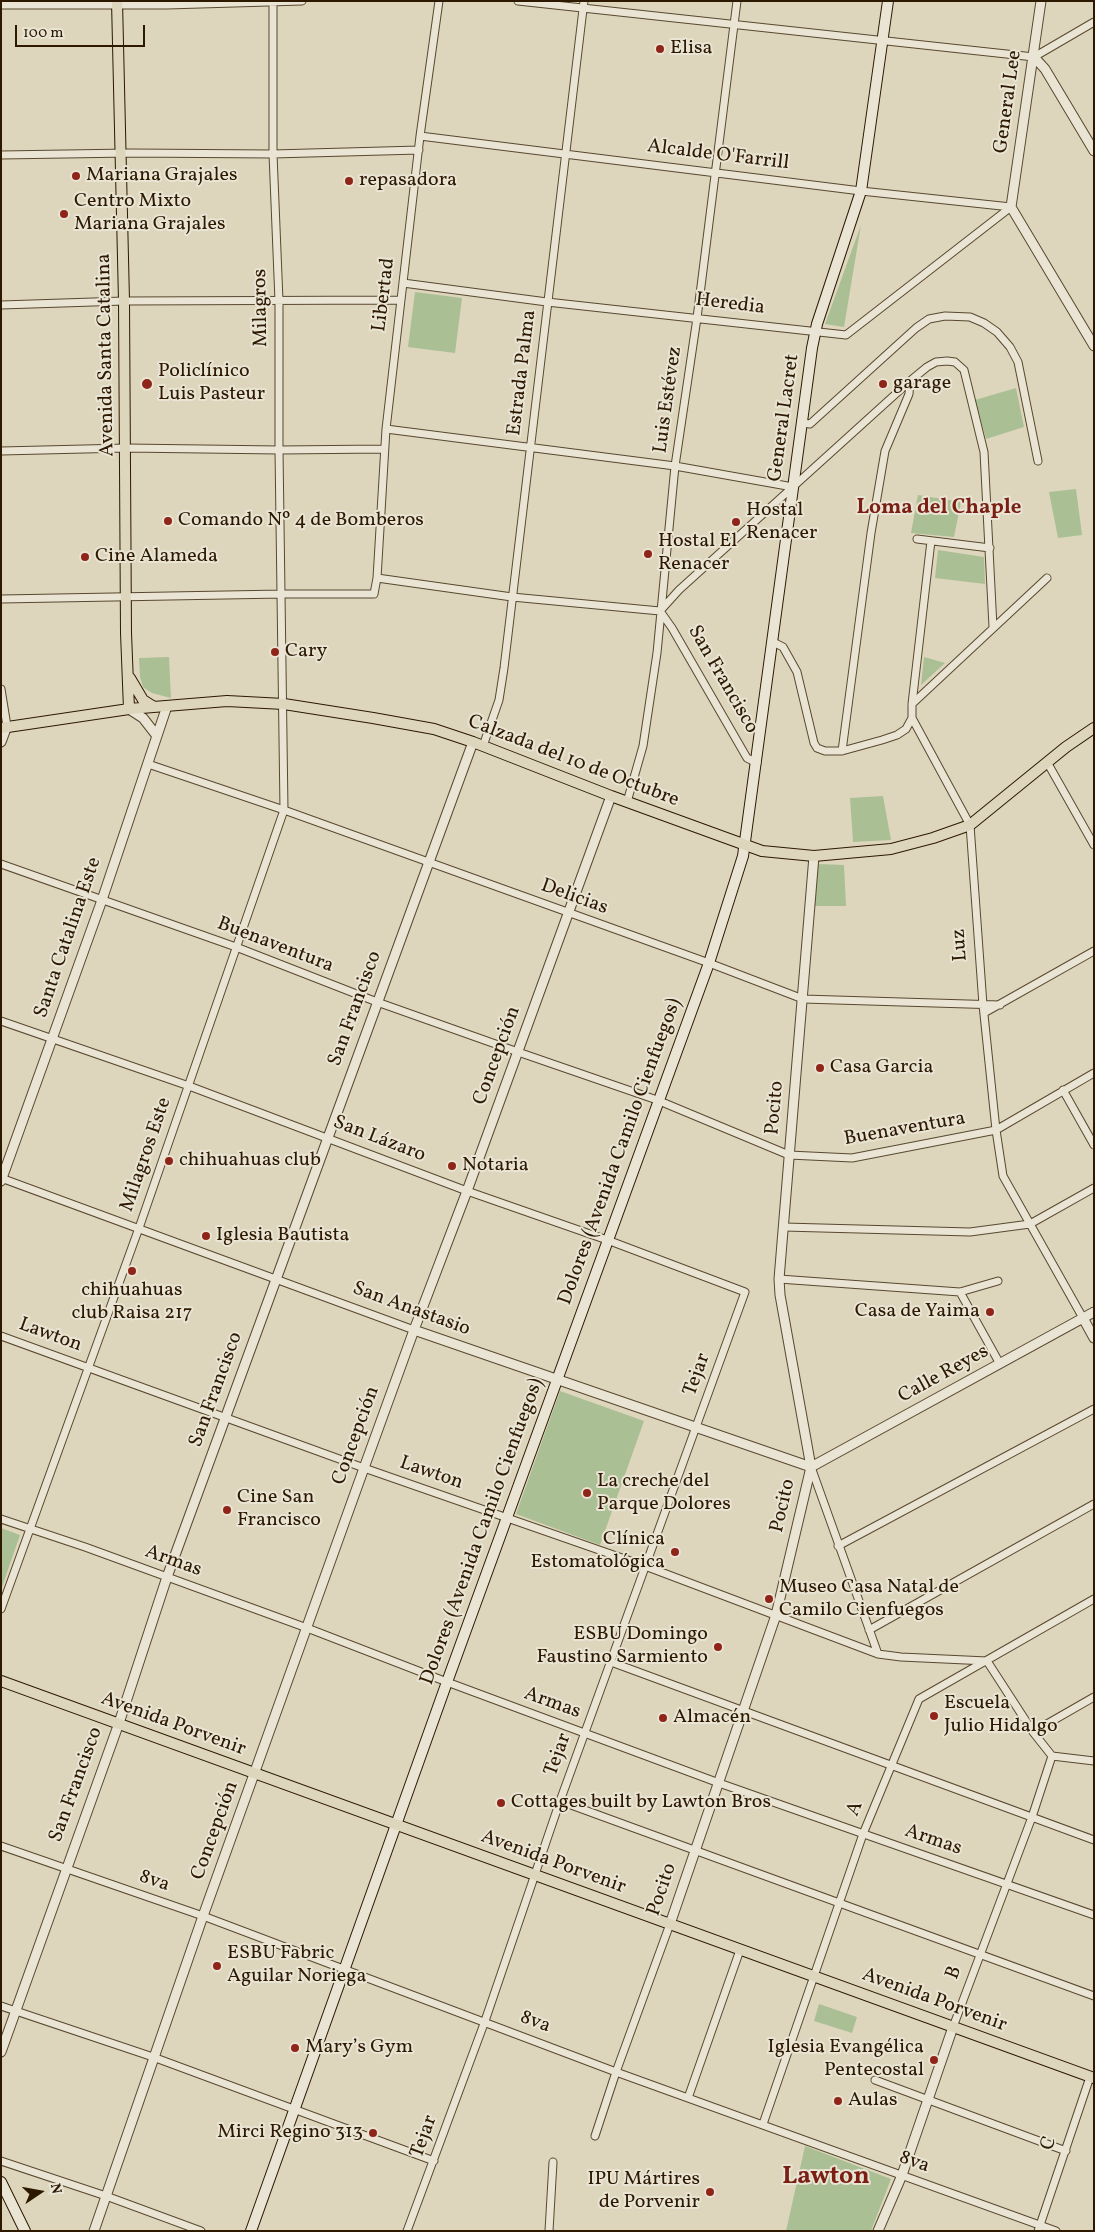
<!DOCTYPE html>
<html>
<head>
<meta charset="utf-8">
<style>
  body { margin:0 }
  #map { position:relative; width:1095px; height:2232px; overflow:hidden; background:#ddd6bc; font-family:Vollkorn,serif }
  canvas { display:block }
  .frame { position:absolute; inset:0; border:2px solid #2d1800; pointer-events:none }
  .north { position:absolute; left:15px; top:2167px; width:50px; height:50px; -webkit-text-stroke:4px #e9e4d3; paint-order:stroke; rotate:78deg; font-size:14px; font-weight:700; line-height:20px; text-align:center; color:#2d1800 }
  .north::after { content:''; display:block; margin:auto; width:18px; height:22px; background:#2d1800; clip-path:polygon(50% 0,100% 100%,50% 72%,0 100%) }
  .scale { position:absolute; left:15px; top:25px; width:130px; height:22px; box-sizing:border-box; border:2px solid #2d1800; border-top:0; padding-left:6px; font-size:15px; line-height:18px; white-space:nowrap; color:#2d1800; -webkit-text-stroke:4px #e9e4d3; paint-order:stroke }
</style>
</head>
<body>
<div id="map">
<canvas width="1095" height="2232"></canvas>
<div class="frame"></div>
<div class="north">N</div>
<div class="scale">100 m</div>
</div>
<script>
const ctx = document.querySelector('canvas').getContext('2d');
ctx.lineJoin = 'round';
function fillPath(path, color) { ctx.fillStyle = color; ctx.fill(path, 'evenodd'); }
const shape = rows => new Path2D(rows.map(r => 'M' + r).join(''));
function trace(path, color, width, dash) { ctx.strokeStyle = color; ctx.lineWidth = width; ctx.lineCap = dash ? 'butt' : 'round'; ctx.setLineDash(dash || []); ctx.stroke(path); }
function label(font, color, halo, rows, align = 'center') {
  ctx.font = font + ' Vollkorn,serif'; ctx.lineWidth = 4; ctx.setLineDash([]); ctx.textBaseline = 'middle'; ctx.strokeStyle = halo; ctx.fillStyle = color; for (const [text, x, y, turn = 0] of rows) {
    ctx.save(); ctx.translate(x, y); ctx.rotate((+turn || 0) * Math.PI / 180); ctx.textAlign = isNaN(turn) ? turn : align; if (halo) ctx.strokeText(text, 0, 0); ctx.fillText(text, 0, 0); ctx.restore();
  }
}
fillPath(shape([
  [861,225,844,327,825,324],
  [415,292,462,298,455,353,408,347],
  [1016,388,1024,427,986,439,975,400],
  [1076,489,1082,535,1058,538,1049,492],
  [918,495,961,502,954,537,911,533],
  [938,550,984,557,985,584,935,578],
  [169,657,171,698,152,693,143,687,140,677,139,658],
  [924,657,945,663,921,685],
  [883,796,891,840,853,842,850,798],
  [818,864,844,865,846,906,814,906],
  [560,1391,644,1421,600,1545,516,1514],
  [1,1528,20,1535,1,1590],
  [819,2004,857,2017,852,2033,814,2021],
  [805,2146,891,2179,871,2231,786,2231]
]), '#abbf95');
const minor = shape([
  [518,1,1034,57,1094,22],
  [1,5,167,5,302,1],
  [420,136,861,191,1011,207],
  [1,155,130,153,273,154,419,150],
  [403,283,547,302,846,335,1011,207],
  [1,305,124,301,401,300],
  [802,423,810,424,916,328,929,319,945,316,970,317,984,323,997,332,1010,347,1018,362,1038,461],
  [386,429,675,466,793,487],
  [1,451,126,448,279,450,384,449],
  [917,539,990,548],
  [931,541,912,704,912,718,970,825,983,1005,996,1130,1003,1176,1083,1318],
  [377,578,512,597,660,611],
  [1,599,282,594,374,594,377,578,386,429,420,136,439,1],
  [660,611,679,590,910,381,927,367,936,362,947,361,955,362,964,370,984,452,993,627],
  [660,611,672,628,747,758,757,763],
  [773,642,783,647,797,672,814,743,817,748,825,751,842,751,882,740,897,735,906,729,912,718],
  [1,689,7,726],
  [912,704,1047,578],
  [483,746,499,700,504,668,584,1],
  [842,751,871,533,885,451,909,394,910,381],
  [1047,762,1094,845],
  [148,764,284,810,709,963,803,999,1000,1005],
  [627,802,643,746,657,653,675,466,697,318,737,1],
  [1,864,236,947,377,1002,518,1052,657,1100,789,1155,852,1158,996,1130,1094,1073],
  [984,1013,1094,951],
  [1,1021,189,1086,467,1191,610,1241,745,1292,560,1801,485,2021,407,2231],
  [1063,1090,1094,1145],
  [1,1178,414,1330],
  [784,1227,970,1232,1030,1224,1094,1188],
  [779,1279,960,1292,998,1281],
  [960,1292,1000,1364],
  [1,1336,364,1468,645,1566,878,1654,901,1657,987,1661,1033,1732,1052,1756,1094,1761],
  [811,1467,878,1654],
  [1,1519,85,1547,307,1628,447,1682,719,1783,1094,1915],
  [838,1546,1094,1409],
  [1,1609,139,1228,284,810,279,450,279,301,273,154,273,1],
  [869,1630,1094,1504],
  [611,1662,1094,1840],
  [1033,1732,1094,1697],
  [560,1801,1094,1996],
  [1,1846,203,1916,616,2072,1056,2231],
  [1,2006,153,2057,434,2161],
  [953,2027,1032,1817,1052,1756],
  [875,2080,1066,2151],
  [688,2098,740,1950],
  [763,2124,863,1834,919,1699,1094,1599],
  [595,2136,616,2072,670,1924],
  [1,2161,106,2196,201,2231],
  [549,2231,553,2162],
  [1038,2231,1090,2077]
]);
const tertiary = shape([
  [1041,1,1011,207,1094,346],
  [1034,57,1045,69,1094,151],
  [129,709,143,718,157,736],
  [1,742,7,726],
  [1,1181,102,900,167,706],
  [1083,1318,1094,1338],
  [414,1330,811,1467],
  [811,1467,1094,1312],
  [670,1924,776,1615,811,1467,780,1295,779,1279,814,856],
  [1,2052,119,1723,167,1577,473,742],
  [94,2231,203,1916,364,1468,414,1330,467,1191,611,796],
  [878,2231,902,2175,953,2027]
]);
const secondary = shape([
  [1,2182,25,2231],
  [251,2231,447,1682,709,963,743,856,812,348,817,324,861,191,888,1]
]);
const primary = shape([
  [117,1,124,301,126,633,129,709],
  [130,678,143,700,154,707],
  [1,728,129,709,227,701,284,704,373,718,434,729,473,742,611,796,762,851,814,856,891,849,933,838,970,825,1066,747,1094,728],
  [1,1681,1094,2078]
]);
trace(minor, '#59482f', 9);
trace(tertiary, '#59482f', 11);
trace(secondary, '#2d1800', 12);
trace(primary, '#2d1800', 12);
trace(minor, '#e9e4d3', 7);
trace(tertiary, '#e9e4d3', 9);
trace(secondary, '#e9e4d3', 10);
trace(primary, '#ddd6bc', 10);
for (const [x, y, r, color] of [
  [660,49,5,"#8f2418"],
  [76,176,5,"#8f2418"],
  [349,181,5,"#8f2418"],
  [64,214,5,"#8f2418"],
  [147,384,6,"#8f2418"],
  [883,384,5,"#8f2418"],
  [168,521,5,"#8f2418"],
  [736,522,5,"#8f2418"],
  [648,554,5,"#8f2418"],
  [85,557,5,"#8f2418"],
  [275,652,5,"#8f2418"],
  [820,1068,5,"#8f2418"],
  [169,1161,5,"#8f2418"],
  [452,1166,5,"#8f2418"],
  [206,1236,5,"#8f2418"],
  [132,1271,5,"#8f2418"],
  [990,1312,5,"#8f2418"],
  [587,1493,5,"#8f2418"],
  [227,1510,5,"#8f2418"],
  [675,1552,5,"#8f2418"],
  [769,1599,5,"#8f2418"],
  [718,1647,5,"#8f2418"],
  [934,1716,5,"#8f2418"],
  [663,1718,5,"#8f2418"],
  [501,1803,5,"#8f2418"],
  [217,1966,5,"#8f2418"],
  [295,2048,5,"#8f2418"],
  [934,2060,5,"#8f2418"],
  [838,2101,5,"#8f2418"],
  [373,2133,5,"#8f2418"],
  [710,2192,5,"#8f2418"]
]) { const dot = new Path2D(); dot.arc(x, y, r, 0, 2 * Math.PI); ctx.fillStyle = color; ctx.fill(dot); trace(dot, '#e9e4d3', 2); }
label('20px', '#2d1800', '#e9e4d3', [
  ["Elisa",670,49],
  ["Mariana Grajales",86,176],
  ["repasadora",359,181],
  ["Centro Mixto",74,202],
  ["Mariana Grajales",74,225],
  ["Policlínico",158,372],
  ["Luis Pasteur",158,395],
  ["garage",893,384],
  ["Hostal",746,511],
  ["Renacer",746,534],
  ["Comando Nº 4 de Bomberos",178,521],
  ["Hostal El",658,542],
  ["Renacer",658,565],
  ["Cine Alameda",95,557],
  ["Cary",285,652],
  ["Casa Garcia",830,1068],
  ["chihuahuas club",179,1161],
  ["Notaria",462,1166],
  ["Iglesia Bautista",216,1236],
  ["chihuahuas",132,1291,"center"],
  ["club Raisa 217",132,1314,"center"],
  ["Casa de Yaima",980,1312,"right"],
  ["La creche del",597,1482],
  ["Parque Dolores",597,1505],
  ["Cine San",237,1498],
  ["Francisco",237,1521],
  ["Clínica",665,1540,"right"],
  ["Estomatológica",665,1563,"right"],
  ["Museo Casa Natal de",779,1588],
  ["Camilo Cienfuegos",779,1611],
  ["ESBU Domingo",708,1635,"right"],
  ["Faustino Sarmiento",708,1658,"right"],
  ["Escuela",944,1704],
  ["Julio Hidalgo",944,1727],
  ["Almacén",673,1718],
  ["Cottages built by Lawton Bros",511,1803],
  ["ESBU Fabric",227,1954],
  ["Aguilar Noriega",227,1977],
  ["Mary’s Gym",305,2048],
  ["Iglesia Evangélica",924,2048,"right"],
  ["Pentecostal",924,2071,"right"],
  ["Aulas",848,2101],
  ["Mirci Regino 313",363,2133,"right"],
  ["IPU Mártires",700,2180,"right"],
  ["de Porvenir",700,2203,"right"]
], 'left');
label('20px', '#2d1800', '#e9e4d3', [
  ["General Lee",1009,102,-82],
  ["Alcalde O'Farrill",718,156,7],
  ["Libertad",385,295,-83],
  ["Heredia",730,305,7],
  ["Milagros",262,308,-91],
  ["Avenida Santa Catalina",107,355,-91],
  ["Estrada Palma",523,373,-83],
  ["Luis Estévez",669,400,-82],
  ["General Lacret",785,418,-82],
  ["San Francisco",722,680,60],
  ["Calzada del 10 de Octubre",573,762,21],
  ["Delicias",574,898,20],
  ["Santa Catalina Este",69,938,-71],
  ["Luz",961,945,-94],
  ["Buenaventura",275,946,21],
  ["San Francisco",356,1009,-70],
  ["Concepción",498,1056,-70],
  ["Pocito",776,1108,-85],
  ["Buenaventura",905,1130,-10],
  ["San Lázaro",379,1140,21],
  ["Dolores (Avenida Camilo Cienfuegos)",621,1152,-70],
  ["Milagros Este",147,1155,-71],
  ["San Anastasio",411,1310,20],
  ["Lawton",50,1336,20],
  ["Tejar",698,1375,-70],
  ["Calle Reyes",944,1375,-29],
  ["San Francisco",217,1390,-70],
  ["Concepción",357,1436,-70],
  ["Lawton",431,1474,19],
  ["Pocito",784,1506,-77],
  ["Dolores (Avenida Camilo Cienfuegos)",483,1532,-70],
  ["Armas",173,1562,20],
  ["Armas",552,1704,20],
  ["Avenida Porvenir",173,1725,20],
  ["Tejar",559,1755,-70],
  ["San Francisco",77,1785,-70],
  ["A",856,1809,-68],
  ["Concepción",216,1831,-70],
  ["Armas",933,1841,19],
  ["Avenida Porvenir",553,1863,20],
  ["8va",154,1882,19],
  ["Pocito",663,1890,-71],
  ["B",955,1973,-69],
  ["Avenida Porvenir",934,2001,20],
  ["8va",535,2023,21],
  ["Tejar",425,2137,-70],
  ["C",1050,2144,-71],
  ["8va",914,2163,20]
]);
label('bold 21px', '#7a1f14', '#e9e4d3', [
  ["Loma del Chaple",939,509]
]);
label('bold 25px', '#7a1f14', '#e9e4d3', [
  ["Lawton",826,2178]
]);
</script>
</body>
</html>
